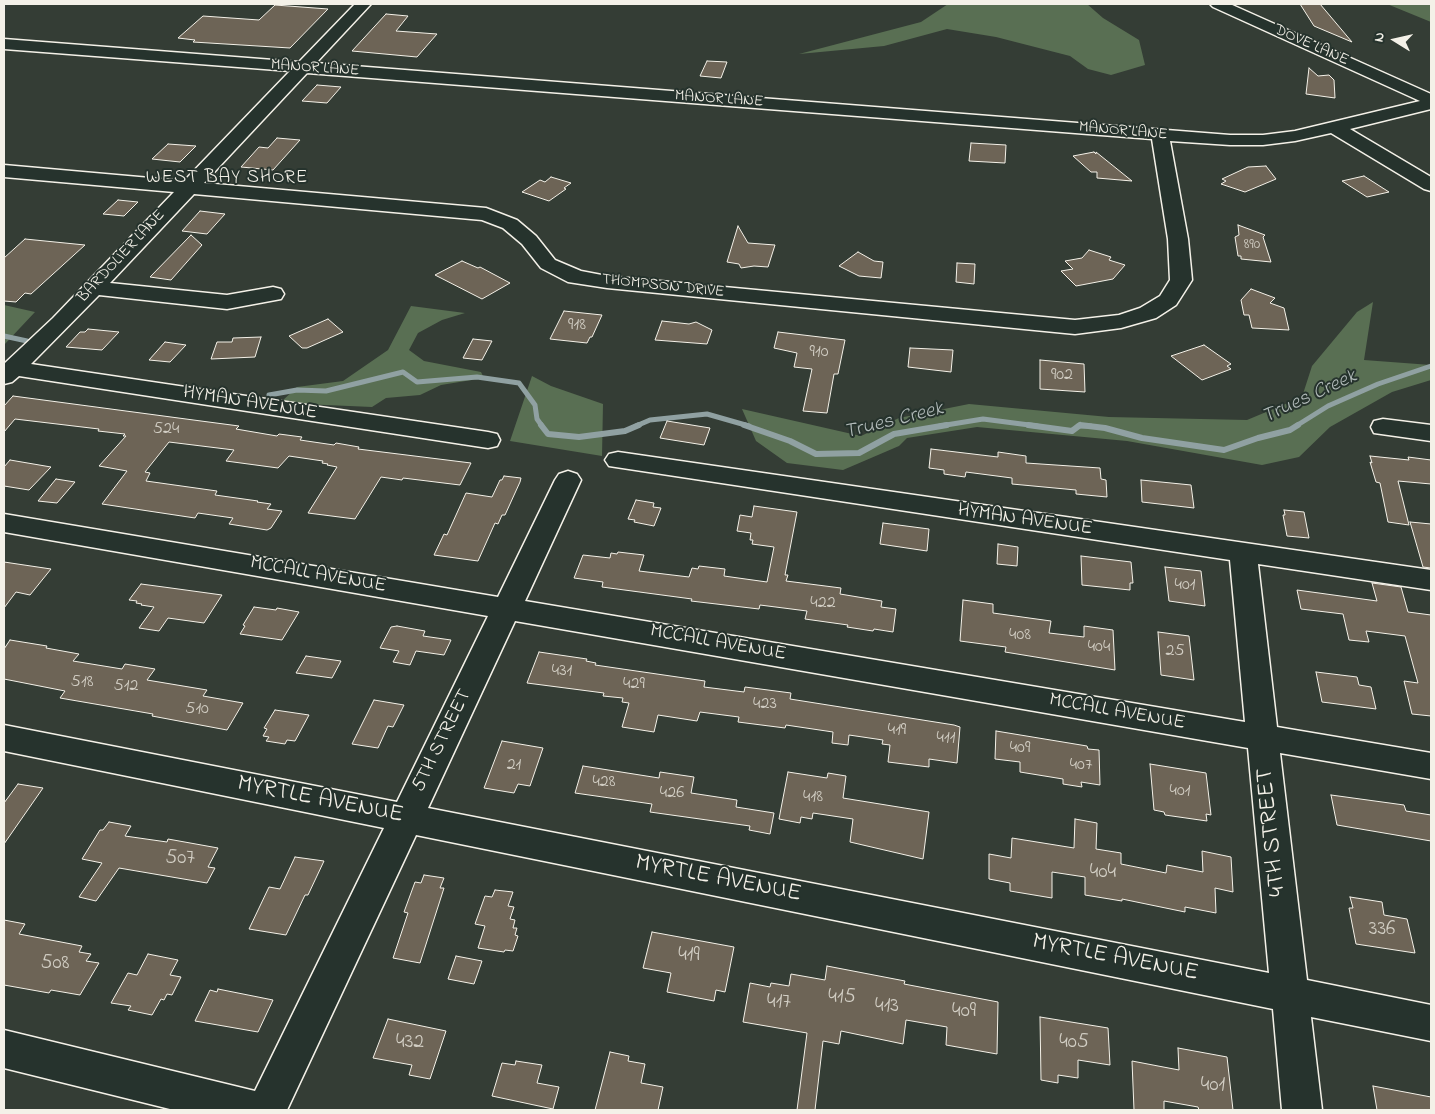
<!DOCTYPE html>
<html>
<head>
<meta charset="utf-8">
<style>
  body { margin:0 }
  #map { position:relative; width:1435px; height:1114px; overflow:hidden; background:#343d35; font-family:"Indie Flower",sans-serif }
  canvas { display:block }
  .frame { position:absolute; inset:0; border:5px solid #f4f1e8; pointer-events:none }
  .north { position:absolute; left:1370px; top:15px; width:50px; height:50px; -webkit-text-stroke:4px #26332d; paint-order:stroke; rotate:280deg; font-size:14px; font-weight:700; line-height:20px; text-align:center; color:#f4f1e8 }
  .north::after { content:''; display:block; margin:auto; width:18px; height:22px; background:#f4f1e8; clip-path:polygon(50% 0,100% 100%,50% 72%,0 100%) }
</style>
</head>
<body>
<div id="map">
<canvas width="1435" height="1114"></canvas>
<div class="frame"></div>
<div class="north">N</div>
</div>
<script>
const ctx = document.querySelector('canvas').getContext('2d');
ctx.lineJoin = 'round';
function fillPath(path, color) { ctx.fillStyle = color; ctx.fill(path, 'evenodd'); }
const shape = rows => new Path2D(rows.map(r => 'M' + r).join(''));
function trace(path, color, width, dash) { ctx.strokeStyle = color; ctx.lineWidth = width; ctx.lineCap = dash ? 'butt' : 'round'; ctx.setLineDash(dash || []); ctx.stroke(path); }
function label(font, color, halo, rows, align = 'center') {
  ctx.font = font + ' "Indie Flower",sans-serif'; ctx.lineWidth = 4; ctx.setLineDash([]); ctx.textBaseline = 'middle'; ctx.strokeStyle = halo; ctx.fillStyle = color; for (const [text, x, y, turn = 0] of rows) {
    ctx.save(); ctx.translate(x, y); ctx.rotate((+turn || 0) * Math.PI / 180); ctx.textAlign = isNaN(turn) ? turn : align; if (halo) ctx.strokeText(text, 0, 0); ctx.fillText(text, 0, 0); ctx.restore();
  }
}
fillPath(shape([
  [948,4,1087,4,1103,18,1139,40,1145,65,1111,75,1088,69,1070,56,996,37,947,29,884,46,799,54,921,22],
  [1387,4,1431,4,1431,22],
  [1373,302,1364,360,1431,365,1431,380,1392,392,1330,427,1299,457,1262,465,1127,441,977,427,907,438,899,446,843,470,787,463,756,441,742,409,861,436,899,418,969,404,1109,417,1247,420,1302,397,1312,366,1357,312],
  [4,305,35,312,4,345],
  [411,306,465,313,442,320,418,333,409,350,424,361,481,372,484,378,441,385,420,395,386,398,372,407,280,403,297,387,343,381,388,350],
  [532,376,551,386,603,404,602,456,510,441]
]), '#596f53');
trace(shape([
  [4,336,27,341],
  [269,395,297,390,326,391,403,372,417,382,477,377,519,383,535,405,537,419,542,426],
  [636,426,650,420,707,414,749,426],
  [940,426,983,419,1037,426],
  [1078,426,1091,426],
  [1296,426,1328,406,1378,384,1431,366]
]), '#90a1a2', 5);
trace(shape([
  [541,425,548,434,579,437,625,431,639,425],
  [744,425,790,441,816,454,859,453,894,434,947,425],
  [1028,425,1072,431,1080,425],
  [1080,425,1105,428,1142,438,1224,450,1258,438,1290,430,1298,425]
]), '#90a1a2', 6);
const building = shape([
  [1300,4,1320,4,1352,42,1314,26,1300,4],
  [275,5,328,9,290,48,193,42,195,40,178,38,203,16,259,20,275,5],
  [386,14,408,16,396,31,437,34,417,57,352,51,386,14],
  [707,61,727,62,721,78,700,76,707,61],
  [1309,68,1318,76,1329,75,1334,80,1335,98,1306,94,1309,68],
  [317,85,341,87,327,103,302,101,317,85],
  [277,138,300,140,273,170,241,167,259,147,268,148,277,138],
  [971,143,1006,145,1005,163,969,161,971,143],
  [168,144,196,146,180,162,152,159,168,144],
  [1094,152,1096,154,1096,152,1132,181,1097,178,1097,172,1091,172,1073,156,1094,152],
  [1266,166,1276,179,1245,192,1221,184,1226,181,1222,179,1248,167,1266,166],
  [1364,176,1389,192,1367,197,1342,181,1364,176],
  [551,177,571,183,564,188,566,189,549,201,522,192,540,180,545,182,551,177],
  [118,200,138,202,124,216,103,214,118,200],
  [200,211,225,214,207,234,182,231,200,211],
  [1238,225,1265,235,1263,237,1271,262,1241,259,1241,256,1238,256,1235,237,1239,235,1238,225],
  [738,226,748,243,775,245,768,267,754,266,741,268,739,264,727,262,738,226],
  [191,235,202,245,171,280,150,277,191,235],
  [25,239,85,245,31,294,25,293,16,302,4,301,4,258,25,239],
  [1089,250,1111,257,1109,260,1125,265,1113,279,1076,286,1061,271,1073,269,1065,261,1082,258,1089,250],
  [858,252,874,261,883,262,881,278,859,276,839,266,858,252],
  [462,261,478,268,480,267,510,283,482,299,435,275,462,261],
  [957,263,975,264,974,284,956,282,957,263],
  [1251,289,1275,298,1270,303,1284,308,1289,330,1252,328,1249,315,1244,315,1241,300,1251,289],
  [564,311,602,315,592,337,590,337,587,343,550,339,564,311],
  [328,319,343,332,307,348,302,348,289,336,328,319],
  [662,321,689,324,696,322,712,330,707,344,655,340,662,321],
  [88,329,119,332,102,350,66,347,80,332,85,332,88,329],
  [778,332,845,340,838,374,834,374,827,413,803,411,812,369,794,367,797,353,774,348,778,332],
  [261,337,255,357,211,359,217,342,232,342,233,338,261,337],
  [473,339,492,341,482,360,463,358,473,339],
  [165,342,186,345,170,362,149,360,165,342],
  [1204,345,1231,364,1227,366,1231,369,1202,380,1171,356,1204,345],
  [910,348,953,350,951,372,908,367,910,348],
  [1040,360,1084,364,1085,392,1040,389,1040,360],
  [13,396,201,421,239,426,236,429,277,436,279,434,302,437,300,440,334,445,336,443,359,447,358,449,471,463,460,485,403,478,402,480,381,477,355,519,308,513,337,467,327,465,328,464,322,463,323,461,289,456,278,468,226,461,234,450,169,442,145,472,150,473,146,481,217,491,215,495,258,501,257,502,271,504,267,509,282,511,271,528,267,530,229,524,233,518,198,513,195,518,102,504,127,471,99,466,126,436,123,436,125,434,98,431,99,429,15,419,4,432,4,406,13,396],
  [667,421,710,428,704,445,660,438,667,421],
  [931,449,998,457,998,452,1026,456,1026,463,1100,468,1101,479,1106,480,1107,497,1076,494,1076,490,1012,484,1012,478,966,472,965,477,944,474,944,470,929,468,931,449],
  [1370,456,1409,460,1408,457,1431,460,1431,484,1398,481,1409,525,1388,522,1380,483,1376,482,1370,462,1372,463,1370,456],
  [10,460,51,467,29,490,4,486,4,467,10,460],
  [504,476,521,478,520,482,505,515,502,515,498,524,495,523,478,561,434,555,444,534,447,535,466,493,492,497,500,480,502,480,504,476],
  [56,479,75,482,57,503,38,501,56,479],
  [1141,480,1191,485,1194,508,1142,502,1141,480],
  [636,500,654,503,653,507,661,508,654,526,634,522,635,520,628,519,636,500],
  [754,506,797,512,785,575,788,575,786,581,841,588,840,594,882,601,881,607,896,609,893,632,874,629,873,631,847,627,848,625,805,619,807,611,760,605,759,609,691,601,692,599,602,587,603,582,574,578,583,555,610,558,611,553,617,554,618,552,644,555,639,571,689,577,692,568,698,569,699,566,725,569,724,576,767,582,774,547,752,544,753,540,750,540,751,533,737,531,740,515,752,517,754,506],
  [1284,510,1304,512,1309,538,1287,536,1283,515,1285,515,1284,510],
  [1410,522,1431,524,1431,568,1423,567,1410,522],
  [883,523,929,529,927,551,880,544,883,523],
  [998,544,1018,547,1017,566,997,564,998,544],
  [1081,556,1131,562,1133,583,1130,583,1130,590,1082,585,1081,556],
  [4,562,51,569,30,595,16,592,4,608,4,562],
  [1165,567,1201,571,1205,606,1169,601,1165,567],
  [1372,583,1401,587,1408,612,1431,615,1431,716,1412,714,1404,681,1418,683,1405,636,1366,631,1369,642,1349,640,1343,614,1301,609,1297,590,1377,601,1372,583],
  [141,584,171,588,222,595,204,623,168,618,159,631,139,628,154,607,141,605,142,604,136,603,137,601,129,600,141,584],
  [963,600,993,604,993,613,1051,621,1049,633,1084,637,1084,626,1113,630,1115,670,1005,652,1006,647,960,641,963,600],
  [254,607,276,610,277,608,299,612,282,640,240,634,245,626,243,625,254,607],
  [397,626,425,631,423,636,451,640,444,655,416,651,410,665,393,662,399,651,380,648,391,627,397,626],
  [1158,632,1189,636,1194,680,1161,675,1158,632],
  [10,640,47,646,46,648,79,654,73,661,122,669,125,664,155,669,147,680,207,690,203,696,243,703,227,730,152,716,153,714,60,698,65,691,4,679,4,649,10,640],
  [539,652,587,659,586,661,596,663,595,665,705,681,704,687,744,692,745,687,791,693,790,699,954,725,960,727,957,763,929,759,929,767,888,762,890,745,882,744,883,740,849,735,848,745,832,743,833,732,786,725,785,728,738,722,739,717,700,712,697,721,658,715,654,732,622,727,629,703,622,702,623,698,603,696,604,693,527,683,539,652],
  [306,656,341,661,332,678,296,673,306,656],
  [1316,672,1357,677,1359,685,1371,687,1376,709,1322,702,1316,672],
  [374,700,404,705,393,727,388,726,378,748,352,744,374,700],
  [275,710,309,715,295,741,287,740,285,744,266,741,269,737,263,736,267,729,264,728,275,710],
  [996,731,1087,746,1088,749,1099,750,1100,785,1081,782,1082,787,1063,784,1063,779,1020,772,1020,762,995,759,996,731],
  [502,741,543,748,530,786,518,784,514,793,484,788,502,741],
  [1150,764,1206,773,1211,815,1206,814,1207,821,1165,815,1164,812,1154,810,1150,764],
  [583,766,659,778,660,772,694,777,691,793,737,800,736,807,774,813,770,834,749,830,750,826,650,812,652,804,575,793,583,766],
  [788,772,827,778,828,773,846,776,843,798,929,812,923,859,850,842,853,819,813,813,812,819,801,817,800,823,779,819,788,772],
  [18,784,43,788,4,844,4,803,18,784],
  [1331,795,1404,805,1406,811,1431,815,1431,841,1337,825,1331,795],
  [1075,819,1097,823,1096,849,1121,853,1121,864,1166,873,1167,865,1203,872,1202,851,1231,857,1233,892,1215,888,1216,913,1185,907,1185,912,1122,899,1122,901,1085,895,1085,877,1052,872,1052,898,1010,891,1010,883,989,879,989,854,1011,858,1012,838,1074,848,1075,819],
  [109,822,131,826,125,836,167,842,168,839,218,848,208,867,215,868,207,883,119,868,96,901,79,897,102,863,82,859,100,830,103,830,109,822],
  [295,857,324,861,308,895,305,895,286,935,249,929,269,887,280,889,295,857],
  [424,875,444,878,440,888,444,888,420,963,393,958,408,913,404,912,415,882,421,883,424,875],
  [495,890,513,892,508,906,514,907,510,919,515,920,513,928,517,928,515,935,518,936,513,951,505,950,504,952,478,948,485,926,475,924,485,896,492,897,495,890],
  [1350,897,1382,902,1384,915,1407,919,1415,953,1356,944,1349,908,1353,908,1350,897],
  [4,920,25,924,19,934,82,946,79,952,91,954,86,961,99,963,80,995,51,990,49,993,4,985,4,920],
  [652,932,734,947,725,992,716,990,714,1001,667,992,671,973,643,968,652,932],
  [148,954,178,960,170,975,181,977,172,995,167,994,164,1000,161,999,152,1015,128,1010,131,1006,111,1003,128,973,137,975,148,954],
  [456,956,482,961,474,984,448,979,456,956],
  [827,966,905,981,904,984,998,1002,997,1054,946,1045,947,1027,906,1020,903,1044,841,1031,839,1044,823,1041,815,1110,797,1110,807,1033,743,1022,750,983,770,987,771,983,789,986,791,974,825,980,827,966],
  [218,989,273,1000,258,1032,195,1021,210,990,217,992,218,989],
  [1040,1017,1108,1028,1110,1065,1078,1060,1078,1078,1058,1075,1058,1083,1041,1080,1040,1017],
  [388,1019,446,1031,430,1079,409,1075,412,1065,373,1058,388,1019],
  [1178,1048,1227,1057,1233,1110,1199,1110,1198,1107,1164,1101,1164,1110,1134,1110,1132,1061,1179,1070,1178,1048],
  [610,1052,629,1056,628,1061,645,1064,641,1083,663,1087,658,1110,595,1110,610,1052],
  [516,1061,542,1065,537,1083,559,1087,553,1109,492,1096,502,1063,515,1065,516,1061],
  [1373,1086,1431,1097,1431,1110,1377,1110,1373,1086]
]);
fillPath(building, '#6d6456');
trace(building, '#f4f1e8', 1);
const minor = shape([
  [355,4,371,4,316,63,1230,135,1263,135,1295,131,1420,101,1213,7,1210,4,1230,4,1431,94,1431,109,1350,129,1431,177,1431,191,1424,189,1331,133,1295,141,1263,145,1230,145,1170,141,1188,239,1192,280,1176,305,1156,318,1121,328,1075,334,607,288,568,282,541,268,522,244,503,228,482,220,194,194,110,283,227,295,273,287,281,289,284,294,281,299,227,309,99,295,31,364,488,432,497,434,500,440,497,446,488,448,19,376,12,382,4,384,5,363,53,318,174,192,4,177,4,165,184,181,290,71,4,49,4,39,299,62,355,4],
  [307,73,1152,139,1168,239,1170,280,1160,296,1140,308,1119,315,1075,320,607,276,581,271,555,260,536,236,517,220,486,208,204,183,307,73],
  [1383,419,1431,425,1431,441,1374,433,1371,427,1374,421,1383,419],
  [618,452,1431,570,1431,590,1258,564,1277,727,1431,753,1431,779,1280,753,1307,980,1431,1005,1431,1041,1311,1017,1322,1110,1282,1110,1273,1009,416,835,287,1110,174,1110,4,1068,4,1030,255,1091,384,828,4,751,4,725,397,802,488,616,4,532,4,514,498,597,555,480,559,474,568,471,577,474,581,480,525,601,1245,722,1230,560,609,466,605,460,609,454,618,452],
  [515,621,1248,748,1269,973,428,808,515,621]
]);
trace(minor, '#f4f1e8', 3);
fillPath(minor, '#26332d');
label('15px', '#d2cec4', null, [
  ["890",1252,246]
]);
label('16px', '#f4f1e8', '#26332d', [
  ["DOVE LANE",1311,46,24],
  ["MANOR LANE",315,69,4],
  ["MANOR LANE",719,100,4],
  ["MANOR LANE",1123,132,5],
  ["BARDOLIER LANE",122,257,-47],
  ["THOMPSON DRIVE",663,287,6]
]);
label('18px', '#d2cec4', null, [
  ["918",577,326],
  ["910",819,353],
  ["902",1062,376],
  ["524",166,430],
  ["401",1185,586],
  ["422",823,604],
  ["408",1020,636],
  ["404",1099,648],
  ["25",1175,652],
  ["431",562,672],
  ["518",82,683],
  ["429",634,685],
  ["512",126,687],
  ["423",765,705],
  ["510",197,710],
  ["419",897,731],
  ["411",946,739],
  ["409",1020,749],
  ["21",514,766],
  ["407",1081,766],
  ["428",604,783],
  ["401",1180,792],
  ["426",672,794],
  ["418",813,798]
]);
ctx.letterSpacing = '1px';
label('19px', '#f4f1e8', '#26332d', [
  ["WEST BAY SHORE",227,179]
]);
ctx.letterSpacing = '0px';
label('20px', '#f4f1e8', '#26332d', [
  ["HYMAN AVENUE",250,404,9],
  ["HYMAN AVENUE",1025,521,8],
  ["MCCALL AVENUE",318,576,10],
  ["MCCALL AVENUE",718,644,10],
  ["MCCALL AVENUE",1117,713,10],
  ["5TH STREET",443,741,-64]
]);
label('italic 21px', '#b2bbba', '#26332d', [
  ["Trues Creek",1310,398,-25],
  ["Trues Creek",894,422,-14]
]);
label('21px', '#d2cec4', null, [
  ["507",180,860],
  ["404",1103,874],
  ["336",1382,931],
  ["419",689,957],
  ["508",55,965],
  ["415",842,999],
  ["417",779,1004],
  ["413",887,1008],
  ["409",964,1013],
  ["432",410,1044],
  ["405",1074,1044],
  ["401",1213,1087]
]);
label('24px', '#f4f1e8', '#26332d', [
  ["MYRTLE AVENUE",320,801,11],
  ["4TH STREET",1273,832,-96],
  ["MYRTLE AVENUE",718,880,11],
  ["MYRTLE AVENUE",1115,959,11]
]);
</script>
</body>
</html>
